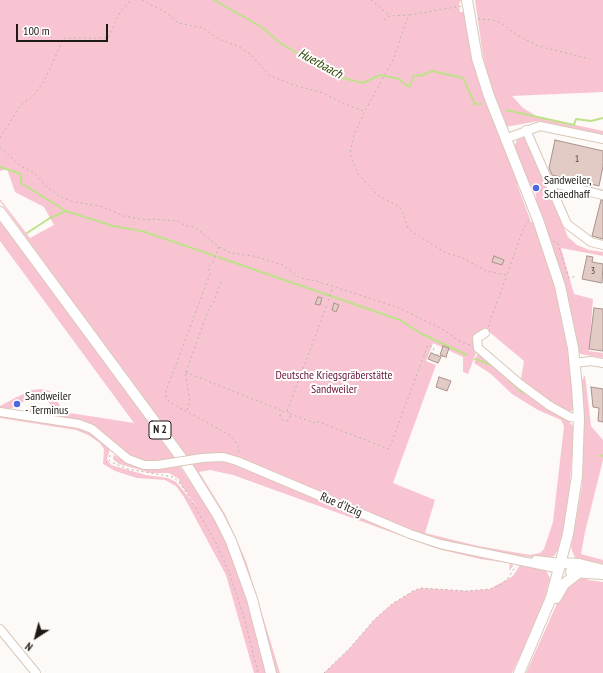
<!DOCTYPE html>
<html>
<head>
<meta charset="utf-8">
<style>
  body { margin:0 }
  #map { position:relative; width:603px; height:673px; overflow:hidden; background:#fcf9f6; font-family:"PT Sans Narrow",sans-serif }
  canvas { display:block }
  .north { position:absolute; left:16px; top:617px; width:40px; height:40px; -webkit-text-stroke:3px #fff; paint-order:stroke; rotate:216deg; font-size:11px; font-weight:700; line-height:16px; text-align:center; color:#1f1914 }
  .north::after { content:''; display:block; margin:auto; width:14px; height:18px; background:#1f1914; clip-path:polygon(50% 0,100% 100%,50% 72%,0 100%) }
  .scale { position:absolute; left:16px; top:24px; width:92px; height:18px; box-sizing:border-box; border:2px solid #1f1914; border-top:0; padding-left:5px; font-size:12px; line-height:14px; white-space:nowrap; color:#1f1914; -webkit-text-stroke:3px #fff; paint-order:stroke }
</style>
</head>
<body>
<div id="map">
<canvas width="603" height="673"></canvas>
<div class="north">N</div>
<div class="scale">100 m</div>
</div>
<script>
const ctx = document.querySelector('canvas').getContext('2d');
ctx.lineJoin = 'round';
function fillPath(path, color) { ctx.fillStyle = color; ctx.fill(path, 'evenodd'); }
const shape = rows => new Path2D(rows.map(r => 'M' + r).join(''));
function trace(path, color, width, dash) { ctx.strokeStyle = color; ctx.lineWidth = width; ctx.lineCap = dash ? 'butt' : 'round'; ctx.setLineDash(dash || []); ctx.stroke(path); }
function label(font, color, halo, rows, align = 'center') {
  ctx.font = font + ' "PT Sans Narrow",sans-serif'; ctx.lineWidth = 4; ctx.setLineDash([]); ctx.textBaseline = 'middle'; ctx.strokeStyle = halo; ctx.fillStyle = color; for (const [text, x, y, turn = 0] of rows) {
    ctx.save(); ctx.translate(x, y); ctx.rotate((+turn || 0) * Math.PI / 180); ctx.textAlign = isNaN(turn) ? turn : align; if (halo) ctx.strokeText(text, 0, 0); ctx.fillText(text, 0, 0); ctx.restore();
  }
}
fillPath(shape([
  [0,0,461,0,459,4,460,12,465,12,472,55,488,104,515,175,518,187,531,222,535,221,557,285,571,364,574,410,564,413,550,406,520,384,524,361,487,330,477,338,478,348,468,374,463,372,463,357,433,343,426,361,436,365,393,483,435,500,425,533,478,546,530,555,540,553,544,549,553,522,564,426,561,420,538,410,512,394,491,374,474,363,478,352,521,388,550,410,564,416,574,427,568,510,558,550,554,556,547,558,484,554,511,559,513,566,509,571,510,563,480,559,438,549,233,475,210,470,199,472,225,514,246,561,280,673,276,673,252,582,222,516,193,470,0,201,0,199,30,238,54,225,44,207,15,192,7,169,0,171],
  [475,0,603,0,603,92,512,96,523,108,538,117,603,131,603,136,539,121,505,127,493,95,483,56],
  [524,137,568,237,577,245,589,250,603,252,603,256,561,248,574,294,593,299,589,351,603,353,603,358,581,354,577,351,537,205,535,191,539,189,537,185,532,189,524,175,514,147,517,140],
  [0,217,164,443,212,514,241,575,268,673,254,673,226,575,184,497,176,486,165,480,137,478,115,471,103,464,104,449,100,443,88,435,76,430,0,418,0,414,60,423,86,430,102,440,110,449,107,459,111,465,146,475,168,478,176,482,197,507,179,482,179,479,169,473,151,473,119,464,113,459,114,455,130,464,143,468,158,469,178,466,140,461,129,457,103,434,53,416,51,414,53,408,46,399,31,398,19,404,17,401,12,403,14,407,10,409,0,408,0,406,15,398,32,390,41,389,50,391,56,398,62,410,70,413,134,423,0,241],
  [585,375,591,426,603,440,603,460,585,532,581,554,603,560,603,565,577,560,574,556,571,547,582,486,584,429,581,382],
  [36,406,43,407,45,409,43,413,31,413,30,409],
  [522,562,545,569,550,578,542,609,512,673,324,673,350,648,374,620,392,604,413,591,421,588,467,591,490,589,513,576],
  [581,577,588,577,588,580,603,582,603,673,526,673,563,590]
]), '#f9c4d1');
trace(shape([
  [214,0,263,28,280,43,339,77,363,83,380,75,399,79,407,86,410,86,414,75,420,76,432,71,463,78,475,104,481,104],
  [506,110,574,125,576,119,591,121,603,118],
  [0,167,21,174,21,183,66,211],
  [27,233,50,218,66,211,113,226,142,231,215,256],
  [218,257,400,320,422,334,467,355],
  [475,359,494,366],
  [508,379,523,393],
  [600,455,603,456]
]), '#bfe18c', 2);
const building = shape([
  [555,140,603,151,603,166,599,186,552,175,549,168,555,140],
  [601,200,603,200,603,239,592,236,601,200],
  [494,256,504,260,502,265,492,262,494,256],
  [587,256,593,257,592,262,603,264,602,283,582,279,587,256],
  [318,297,322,298,320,305,315,304,318,297],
  [334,303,339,305,336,312,332,310,334,303],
  [594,308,603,309,603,351,589,349,594,308],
  [443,346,449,348,446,357,440,355,443,346],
  [431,353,441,357,438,363,428,359,431,353],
  [439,377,451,381,447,391,436,387,439,377],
  [591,387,603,389,603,422,598,421,599,408,593,407,591,387]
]);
fillPath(building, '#e3cbc5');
trace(building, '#a9928d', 1);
const minor = shape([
  [526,130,567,224,591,242,603,245],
  [505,139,540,126,603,139],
  [549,182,603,195],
  [485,333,477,338,478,348,520,384,550,406,570,417,579,418],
  [575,363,591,361,603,363],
  [0,412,79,424,92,429,128,459,144,465,158,465],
  [202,458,223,457,237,461,410,534,440,544,560,569],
  [536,560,561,563],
  [0,629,36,673]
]);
const major = shape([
  [467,0,477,58,489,96,538,220,560,286,573,348,577,388,579,418,577,476,568,534,551,598,519,673],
  [0,212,186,464,219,517,231,541,252,599,271,673],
  [561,563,579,564,603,570],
  [571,572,603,574],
  [556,598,564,584,577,574]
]);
trace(minor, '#d9c8b8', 10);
trace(major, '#d9c8b8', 12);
trace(shape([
  [142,0,167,13,178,23,203,28,219,39,241,48,250,54,270,76,294,85,323,93,347,105,364,111],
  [371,0,389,15],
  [461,6,410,15,407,19,393,60,365,111,354,135,350,154,358,174,379,196,398,206,402,210,408,228,412,232,446,253,461,257,486,271,507,275,523,229,529,220],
  [478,19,492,20,501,23,517,35,538,46,590,59],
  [384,20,390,16,409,15],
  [0,138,20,106,33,96,43,83,64,38,108,38,120,12,131,0],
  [0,147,22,167,33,172,47,187,59,196,71,201,103,207,124,216,144,220,154,219,177,221,186,226,195,227,219,247,231,253,253,256,283,265,300,278,316,281,397,307,444,330,459,341,470,345],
  [535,191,543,190],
  [553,241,558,244,569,278,577,276],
  [219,247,213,262,208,267,210,274,166,391,166,398,171,403,230,435,238,445,239,455],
  [328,301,333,287],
  [488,327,507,275],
  [186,372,209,308,214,302,221,281],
  [187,410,190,401,185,372,283,411],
  '280 416a5 5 0 1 1 10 0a5 5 0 1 1-10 0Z',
  [287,411,327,305],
  [290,414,315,423,316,421,389,449,428,345,434,348,432,353,447,358],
  [110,455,109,460,111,462,128,469,173,477,179,482,188,495,216,543,229,572,244,617,258,673],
  [324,673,350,648,374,620,392,604,413,591,421,588,467,591,490,589,502,584,509,577,515,567]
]), '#b9b5b1', 1, [2, 3]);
trace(minor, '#fff', 8);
trace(major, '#fff', 10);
const minorBridge = shape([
  [158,465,202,458]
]);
trace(minorBridge, '#d9c8b8', 10, []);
trace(minorBridge, '#fff', 8);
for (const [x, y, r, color] of [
  [536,188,4,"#4c68dc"],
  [17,404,4,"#4c68dc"]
]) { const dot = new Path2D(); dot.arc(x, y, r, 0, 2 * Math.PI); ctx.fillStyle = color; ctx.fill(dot); trace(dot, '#fff', 1.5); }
label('10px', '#504640', null, [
  ["1",577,159],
  ["3",593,271]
]);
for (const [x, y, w] of [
  [160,430,22]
]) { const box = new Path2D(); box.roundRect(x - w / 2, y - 9, w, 18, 3); ctx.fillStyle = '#fff'; ctx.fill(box); trace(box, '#1f1914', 1); }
label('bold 11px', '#1f1914', null, [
  ["N 2",160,430]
]);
label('12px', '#1f1914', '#fff', [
  ["Sandweiler,",544,181],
  ["Schaedhaff",544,195],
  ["Sandweiler",25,397],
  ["- Terminus",25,411]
], 'left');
label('12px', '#671635', '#fff', [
  ["Deutsche Kriegsgräberstätte",334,376],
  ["Sandweiler",334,390]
]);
label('12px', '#1f1914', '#fff', [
  ["Rue d'Itzig",341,505,23]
]);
label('italic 13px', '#2d4101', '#fff', [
  ["Huerbaach",320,64,29]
]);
</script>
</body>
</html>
